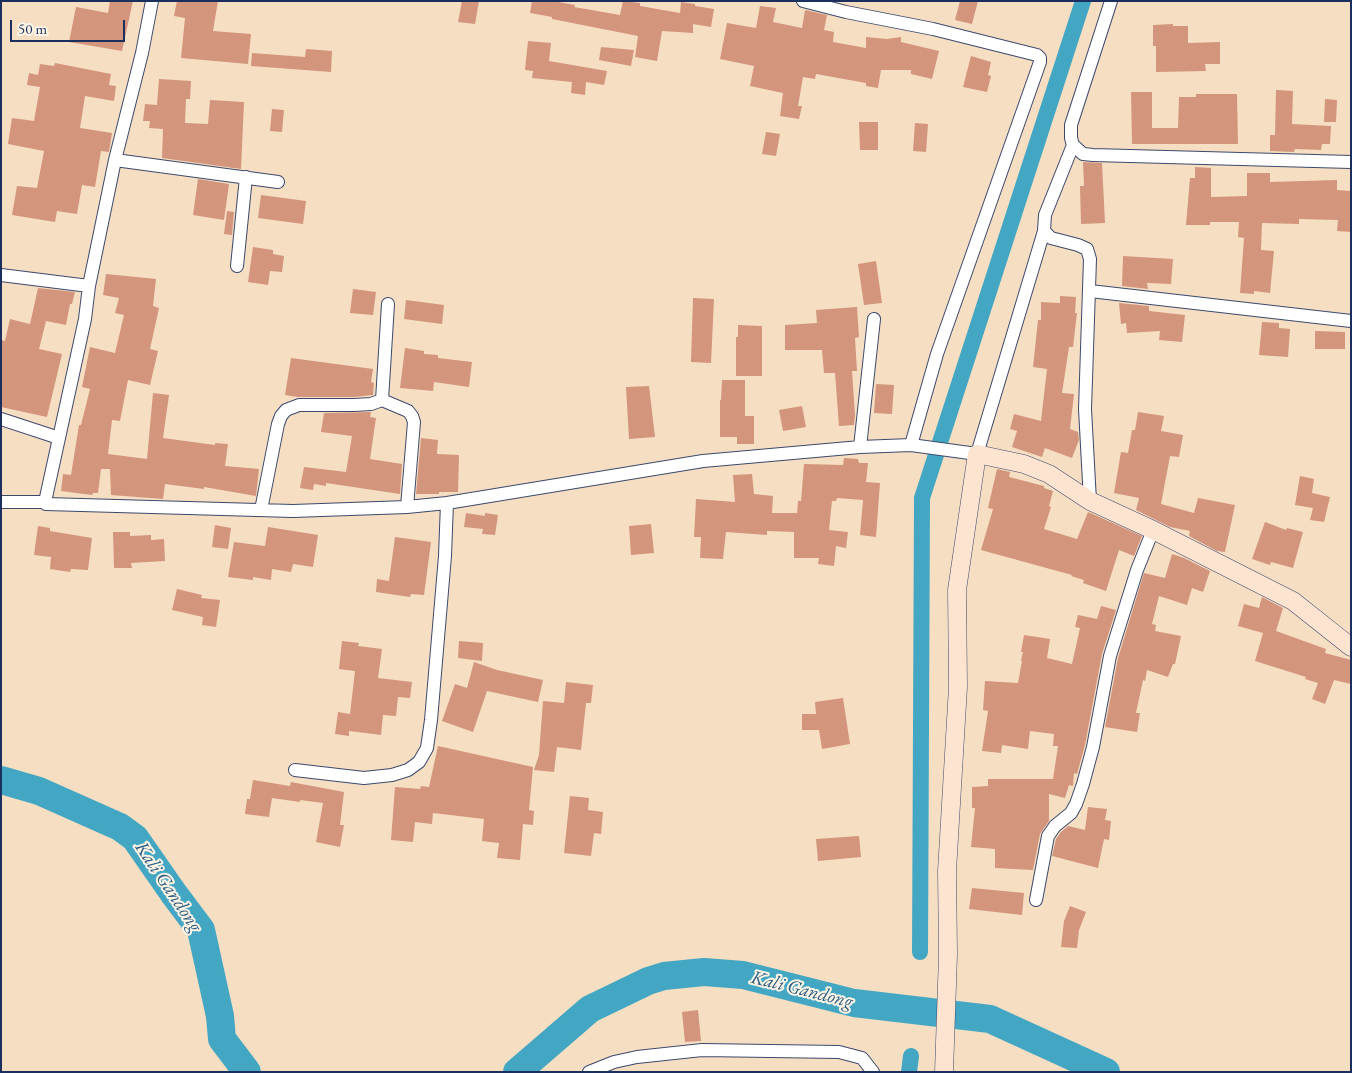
<!DOCTYPE html>
<html>
<head>
<meta charset="utf-8">
<style>
  body { margin:0 }
  #map { position:relative; width:1352px; height:1073px; overflow:hidden; background:#f6dec3; font-family:"EB Garamond",serif }
  canvas { display:block }
  .frame { position:absolute; inset:0; border:2px solid #1b2f5e; pointer-events:none }
  .scale { position:absolute; left:10px; top:20px; width:115px; height:22px; box-sizing:border-box; border:2px solid #1b2f5e; border-top:0; padding-left:6px; font-size:15px; line-height:18px; white-space:nowrap; color:#1b2f5e; -webkit-text-stroke:4px #fcf5e5; paint-order:stroke }
</style>
</head>
<body>
<div id="map">
<canvas width="1352" height="1073"></canvas>
<div class="frame"></div>
<div class="scale">50 m</div>
</div>
<script>
const ctx = document.querySelector('canvas').getContext('2d');
ctx.lineJoin = 'round';
const shape = rows => new Path2D(rows.map(r => 'M' + r).join(''));
function trace(path, color, width, dash) { ctx.strokeStyle = color; ctx.lineWidth = width; ctx.lineCap = dash ? 'butt' : 'round'; ctx.setLineDash(dash || []); ctx.stroke(path); }
function fillPath(path, color) { ctx.fillStyle = color; ctx.fill(path, 'evenodd'); }
function label(font, color, halo, rows, align = 'center') {
  ctx.font = font + ' "EB Garamond",serif'; ctx.lineWidth = 4; ctx.setLineDash([]); ctx.textBaseline = 'middle'; ctx.strokeStyle = halo; ctx.fillStyle = color; for (const [text, x, y, turn = 0] of rows) {
    ctx.save(); ctx.translate(x, y); ctx.rotate((+turn || 0) * Math.PI / 180); ctx.textAlign = isNaN(turn) ? turn : align; if (halo) ctx.strokeText(text, 0, 0); ctx.fillText(text, 0, 0); ctx.restore();
  }
}
trace(shape([
  [920,952,922,498,1083,1],
  [909,1072,911,1056]
]), '#43a7c3', 16);
trace(shape([
  [1,780,39,791,120,827,135,838,174,894,201,930,220,1016,222,1039,247,1072],
  [517,1072,590,1009,648,981,664,976,704,972,743,975,854,1003,990,1019,1106,1072]
]), '#43a7c3', 28);
fillPath(shape([
  [110,1,133,1,122,51,69,42,76,7,108,13],
  [177,1,218,1,213,31,251,34,248,64,181,58,185,18,174,16],
  [462,1,479,1,475,24,458,22],
  [532,1,553,1,575,5,574,7,620,15,623,1,640,3,640,6,680,13,681,2,695,4,695,6,714,9,711,27,693,24,693,33,662,31,657,61,635,57,638,36,552,19,552,17,530,13],
  [960,1,978,1,972,24,955,20],
  [760,6,776,8,773,22,802,28,805,10,827,15,824,30,834,32,833,42,866,48,866,37,887,39,901,37,901,42,939,51,932,79,911,74,911,70,881,70,878,88,866,86,866,83,816,74,815,79,803,77,798,106,802,106,799,119,780,116,783,93,750,86,754,66,720,59,727,23,756,28],
  [1173,24,1173,26,1188,26,1188,43,1220,42,1220,64,1205,64,1206,71,1156,72,1156,46,1153,46,1153,25],
  [528,41,551,43,549,61,607,71,604,85,586,82,585,95,571,93,572,82,532,78,533,71,525,70],
  [601,47,634,50,631,66,599,60],
  [306,49,332,51,331,72,251,66,252,53,305,57],
  [971,56,991,62,988,75,991,76,987,92,963,87],
  [55,63,111,74,109,85,116,86,114,101,85,96,80,128,112,133,109,152,101,151,95,187,82,185,77,214,57,211,55,222,12,215,17,186,37,188,44,151,8,144,12,118,34,121,40,87,27,85,29,73,38,75,40,64,54,66],
  [159,79,191,81,190,99,186,99,185,123,208,124,210,100,244,102,241,169,162,158,163,129,149,128,150,121,143,121,145,104,157,105],
  [1276,90,1293,91,1292,124,1331,126,1330,144,1322,144,1321,150,1295,149,1294,152,1270,151,1270,135,1275,135],
  [1131,92,1152,92,1152,128,1178,128,1179,97,1196,97,1196,94,1237,94,1238,144,1132,144],
  [1325,99,1337,100,1336,122,1324,122],
  [272,109,284,110,282,132,270,131],
  [859,122,878,122,878,150,860,150],
  [915,123,928,124,926,152,913,151],
  [766,132,780,134,776,156,762,154],
  [1083,162,1102,163,1105,223,1081,224,1080,186,1084,186],
  [1195,167,1211,168,1211,197,1247,196,1247,173,1270,173,1270,182,1337,180,1337,190,1351,191,1351,232,1337,231,1338,220,1299,219,1299,224,1262,223,1261,250,1274,251,1270,293,1254,291,1254,294,1240,293,1244,238,1238,237,1239,222,1210,222,1210,225,1186,225,1190,178,1195,178],
  [198,179,229,184,224,220,193,215],
  [261,195,306,201,303,224,258,218],
  [227,211,234,212,232,235,224,234],
  [253,247,273,250,273,254,284,256,282,272,270,271,268,285,248,282],
  [1123,256,1173,259,1171,284,1147,283,1148,289,1122,286],
  [876,261,882,303,864,305,858,264],
  [106,274,156,279,153,306,159,308,150,349,158,351,150,385,128,380,120,421,112,420,108,454,147,459,153,393,169,395,163,438,215,445,215,443,228,444,225,466,259,469,256,496,204,487,204,489,165,484,163,499,111,495,110,469,101,469,98,493,93,493,92,495,61,491,63,474,71,475,79,425,81,425,90,389,82,387,90,347,115,353,124,315,115,313,119,298,103,295],
  [38,288,75,292,72,304,70,304,66,325,46,321,39,349,62,354,47,417,1,407,1,340,5,341,10,319,30,324],
  [353,289,376,292,373,315,350,313],
  [1060,296,1076,297,1075,313,1077,313,1073,347,1069,347,1062,393,1074,394,1070,429,1078,432,1079,440,1072,458,1045,448,1042,457,1012,447,1017,431,1010,429,1014,414,1041,421,1047,369,1033,367,1038,320,1041,320,1041,302,1060,303],
  [693,298,714,299,711,363,691,362],
  [406,300,444,305,442,324,404,319],
  [1119,303,1149,306,1149,311,1185,315,1182,342,1159,340,1160,331,1127,333,1126,323,1121,324],
  [857,307,859,337,855,338,857,371,852,371,855,415,854,425,839,426,835,373,824,373,822,350,785,350,785,325,817,323,816,310],
  [1262,322,1279,323,1279,328,1290,329,1288,357,1259,355],
  [738,325,762,326,762,376,736,376,736,337,738,337],
  [1315,331,1345,332,1345,349,1315,349],
  [405,348,424,351,424,354,438,355,438,358,472,362,469,387,434,382,433,391,400,388],
  [291,358,373,369,371,382,374,383,373,395,354,397,298,397,285,395],
  [722,380,745,380,745,416,754,416,754,444,737,444,737,437,720,437,720,400,721,400],
  [876,384,894,385,892,414,874,413],
  [649,386,655,437,629,439,626,387],
  [802,406,806,427,783,431,779,410],
  [371,412,370,417,376,418,370,459,402,464,400,494,326,483,326,486,314,484,313,490,300,488,304,467,346,472,352,436,321,432,324,413],
  [1138,412,1164,416,1161,431,1183,435,1179,457,1170,456,1161,504,1194,513,1198,498,1235,505,1225,552,1217,551,1189,536,1190,531,1170,527,1136,510,1139,498,1114,493,1121,452,1128,453,1132,430,1135,430],
  [421,438,438,440,437,454,459,455,458,492,439,492,439,494,416,494],
  [844,458,858,459,859,463,868,463,866,482,880,483,876,537,860,535,863,500,837,498,836,501,832,501,829,530,848,532,846,548,836,546,834,566,818,564,819,558,794,558,794,532,767,531,767,535,726,532,723,559,700,558,701,537,694,537,696,499,735,502,733,475,752,474,754,494,773,496,772,513,797,513,798,501,801,501,804,464,843,465],
  [997,469,1010,472,1009,477,1044,486,1044,488,1053,491,1049,506,1051,507,1044,529,1077,539,1088,512,1142,536,1134,556,1119,550,1106,591,1083,583,1084,580,1071,576,1072,575,981,550,993,509,988,508],
  [1300,476,1314,479,1312,493,1330,497,1324,522,1310,520,1313,508,1295,505],
  [466,513,485,516,485,513,498,515,495,535,482,534,483,529,464,527],
  [1265,522,1286,530,1287,528,1303,532,1293,568,1271,562,1270,565,1252,559],
  [651,524,654,553,631,555,629,526],
  [215,525,231,528,228,549,212,547],
  [38,526,50,528,50,531,92,538,88,570,71,569,70,572,50,569,51,557,34,555],
  [268,527,318,535,313,567,293,564,291,572,272,569,271,580,253,577,253,580,228,577,234,542,265,546],
  [113,532,130,532,130,536,151,535,151,540,164,539,165,561,131,563,132,568,114,568],
  [395,537,431,542,424,595,411,594,410,597,376,592,377,579,389,581],
  [1172,554,1184,558,1210,571,1203,592,1192,588,1187,605,1159,596,1152,624,1156,625,1155,631,1181,636,1175,664,1173,664,1168,677,1147,670,1145,681,1143,680,1136,713,1140,713,1137,732,1105,727,1118,658,1144,573,1165,578],
  [177,589,202,595,201,598,220,600,216,627,202,625,203,617,172,610],
  [1262,597,1283,608,1276,631,1326,649,1325,653,1351,660,1351,684,1334,680,1325,704,1312,699,1318,683,1305,679,1306,677,1255,661,1263,633,1238,626,1244,604,1259,608],
  [1101,606,1116,610,1102,654,1085,745,1077,774,1074,773,1073,786,1069,785,1065,798,1049,794,1049,821,1040,834,1033,870,995,868,995,849,971,847,975,808,972,808,972,787,988,786,988,779,1053,779,1058,746,1053,746,1054,734,1030,731,1028,749,1002,745,1001,753,982,751,988,711,983,710,985,681,1018,683,1022,661,1021,661,1023,652,1021,652,1024,635,1050,639,1047,658,1072,664,1080,628,1075,627,1078,615,1097,619],
  [342,641,359,643,358,646,382,649,378,678,412,682,410,698,398,697,396,716,383,715,381,735,349,731,349,736,335,734,338,712,350,714,355,671,339,669],
  [459,641,483,643,482,661,458,658],
  [474,662,497,670,543,680,538,702,487,691,473,732,442,721,455,684,467,688],
  [566,682,593,685,591,703,586,703,581,750,557,747,554,772,534,770,539,755,543,701,564,703],
  [843,698,850,744,822,749,819,730,802,730,802,714,816,714,815,702],
  [438,746,533,767,529,810,534,811,533,825,523,824,520,860,497,858,499,843,482,841,484,819,433,813,432,824,415,822,413,842,391,840,395,787,420,789,421,786,429,787],
  [253,780,290,786,291,782,344,792,340,825,344,825,340,847,316,842,323,803,300,800,300,802,272,798,269,817,245,814,247,799,250,799],
  [570,796,589,798,588,810,603,812,601,834,594,833,591,856,564,853],
  [1088,807,1107,809,1105,820,1111,821,1109,840,1104,839,1098,868,1052,856,1056,839,1061,832,1068,826,1085,830],
  [859,836,861,857,818,861,816,839],
  [972,888,1024,893,1022,915,969,909],
  [1070,906,1086,912,1079,930,1077,948,1061,947,1064,921],
  [698,1010,701,1041,685,1042,682,1012]
]), '#d3957c');
const street = shape([
  [803,1,846,12,933,29,1037,55,1040,58,1040,62,937,354,911,445],
  [1111,1,1071,125,1071,138,1073,145,1083,154,1093,155,1351,162],
  [1073,145,1045,215,1044,231,1051,238,1078,245,1087,249,1090,259,1085,409,1090,501],
  [115,160,278,182],
  [237,266,246,177],
  [1,275,89,286],
  [1090,291,1351,321],
  [382,400,408,411,412,416,414,422,407,507],
  [1,419,59,438],
  [860,447,874,319],
  [1,502,45,502,46,504,293,511,407,507,447,503,703,461,860,447,911,445,977,454,1044,231],
  [45,502,85,319,89,286,115,160,142,53,152,1],
  [261,510,278,424,281,416,286,410,299,405,354,405,371,404,382,400,388,304],
  [295,770,364,778,392,775,408,770,419,762,427,748,431,720,445,556,447,503],
  [1036,900,1048,836,1055,826,1071,813,1076,804,1083,784,1093,747,1110,656,1137,570,1153,530],
  [589,1072,614,1062,637,1057,702,1050,839,1052,862,1058,873,1072]
]);
const secondary = shape([
  [944,1072,948,955,947,871,958,687,957,590,977,454,1024,464,1049,474,1090,501,1153,530,1293,601,1351,647]
]);
trace(street, '#3c496d', 14);
trace(secondary, '#3c496d', 19);
trace(street, '#fff', 12);
trace(secondary, '#fde4d0', 18);
label('italic 19px', '#295981', '#fcf5e5', [
  ["Kali Gandong",168,887,56],
  ["Kali Gandong",802,990,14]
]);
</script>
</body>
</html>
